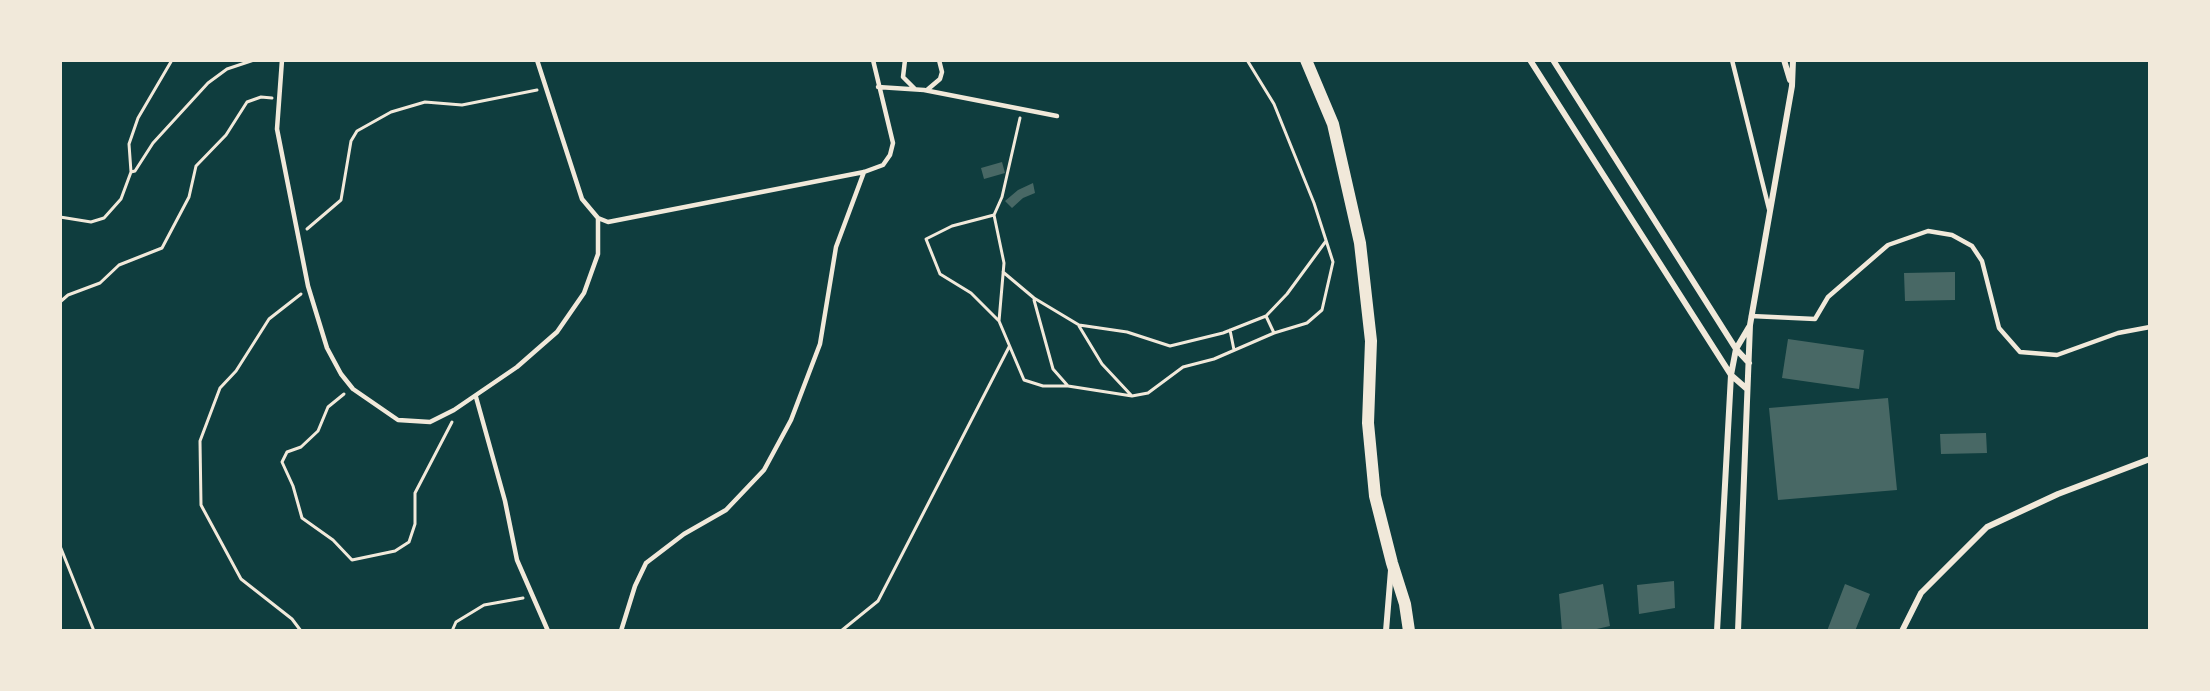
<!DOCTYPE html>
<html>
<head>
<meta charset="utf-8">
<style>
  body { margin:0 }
  #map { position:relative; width:2210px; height:691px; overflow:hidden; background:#0f3d3e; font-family:Montserrat,sans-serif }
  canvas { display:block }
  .frame { position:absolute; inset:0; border:62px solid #f1e9da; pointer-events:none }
</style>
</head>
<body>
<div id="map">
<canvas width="2210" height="691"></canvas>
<div class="frame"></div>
</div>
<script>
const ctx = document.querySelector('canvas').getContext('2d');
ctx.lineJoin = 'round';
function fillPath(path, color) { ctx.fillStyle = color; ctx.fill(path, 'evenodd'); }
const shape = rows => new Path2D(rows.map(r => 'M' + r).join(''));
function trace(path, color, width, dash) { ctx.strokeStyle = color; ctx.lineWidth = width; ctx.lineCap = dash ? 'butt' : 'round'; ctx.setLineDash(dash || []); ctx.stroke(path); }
fillPath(shape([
  [1002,162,1005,173,984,179,981,168],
  [1033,183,1035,193,1023,198,1012,208,1005,201,1018,190],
  [1955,272,1955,300,1905,301,1904,273],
  [1788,339,1864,350,1859,389,1782,378],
  [1888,398,1897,490,1778,500,1769,408],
  [1986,433,1987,453,1941,454,1940,434],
  [1674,581,1675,608,1639,614,1637,585],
  [1603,584,1610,626,1588,631,1562,631,1559,594],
  [1845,584,1870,594,1855,631,1827,631]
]), '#486865');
trace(shape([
  [1020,118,1002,197,994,215,952,226,926,239,940,274,971,293,999,321,1024,380,1043,386,1068,386,1132,396,1148,393,1183,367,1214,359,1274,333,1307,323,1322,310,1333,262,1314,203,1274,104,1247,60],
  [131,172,135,171,153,143,208,83,227,69,254,60],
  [994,215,1004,263,999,321],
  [60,217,91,222,104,218,121,199,131,172,129,144,138,118,172,60],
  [307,229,341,200,351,141,357,131,391,112,425,102,462,105,537,90],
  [1003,272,1034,298,1079,325,1127,332,1170,346,1223,333,1266,316,1287,294,1326,241],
  [1034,300,1053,369,1068,386],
  [60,302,68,295,100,283,119,265,162,248,189,197,196,166,226,135,247,102,261,97,272,98],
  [1266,316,1274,333],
  [1079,326,1102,364,1131,395],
  [1230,330,1234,350],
  [344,394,328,407,318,431,301,447,287,452,282,462,293,486,302,518,333,540,352,560,395,551,409,542,415,524,415,493,452,422],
  [60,546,94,631],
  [301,631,292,619,241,579,201,505,200,441,220,388,236,371,269,319,301,294],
  [452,631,456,622,484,605,523,598],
  [841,631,878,601,1009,347]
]), '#f1e9da', 3);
trace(shape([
  [282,60,277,129,308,286,327,348,341,374,353,389,398,420,430,422,454,410,517,367,557,332,584,293,598,254,598,218],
  [537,60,582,199,598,218,608,222,864,172,883,165,890,155,893,143,873,60],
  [905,60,903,77,915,89],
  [1732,60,1769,209],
  [878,87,924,90,1057,116],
  [927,90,940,79,942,72,939,60],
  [1751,316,1815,319,1828,297,1888,245,1928,231,1952,235,1972,246,1982,261,1999,328,2020,352,2057,355,2118,333,2150,327],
  [476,397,505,501,517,560,548,631],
  [621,631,635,586,646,563,684,534,726,510,764,470,791,420,820,344,836,247,864,172]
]), '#f1e9da', 4.5);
trace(shape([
  [1530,60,1731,375,1747,389],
  [1553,60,1736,349,1749,363],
  [1784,60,1790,80],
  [1386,631,1391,570],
  [1717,631,1731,375,1736,349,1749,327],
  [1738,631,1750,325,1792,86,1793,60],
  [1902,631,1921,593,1987,527,2058,494,2150,459]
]), '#f1e9da', 6);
trace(shape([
  [1306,60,1333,124,1360,243,1371,341,1368,423,1375,496,1392,563,1405,604,1409,631]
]), '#f1e9da', 12);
</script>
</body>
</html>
